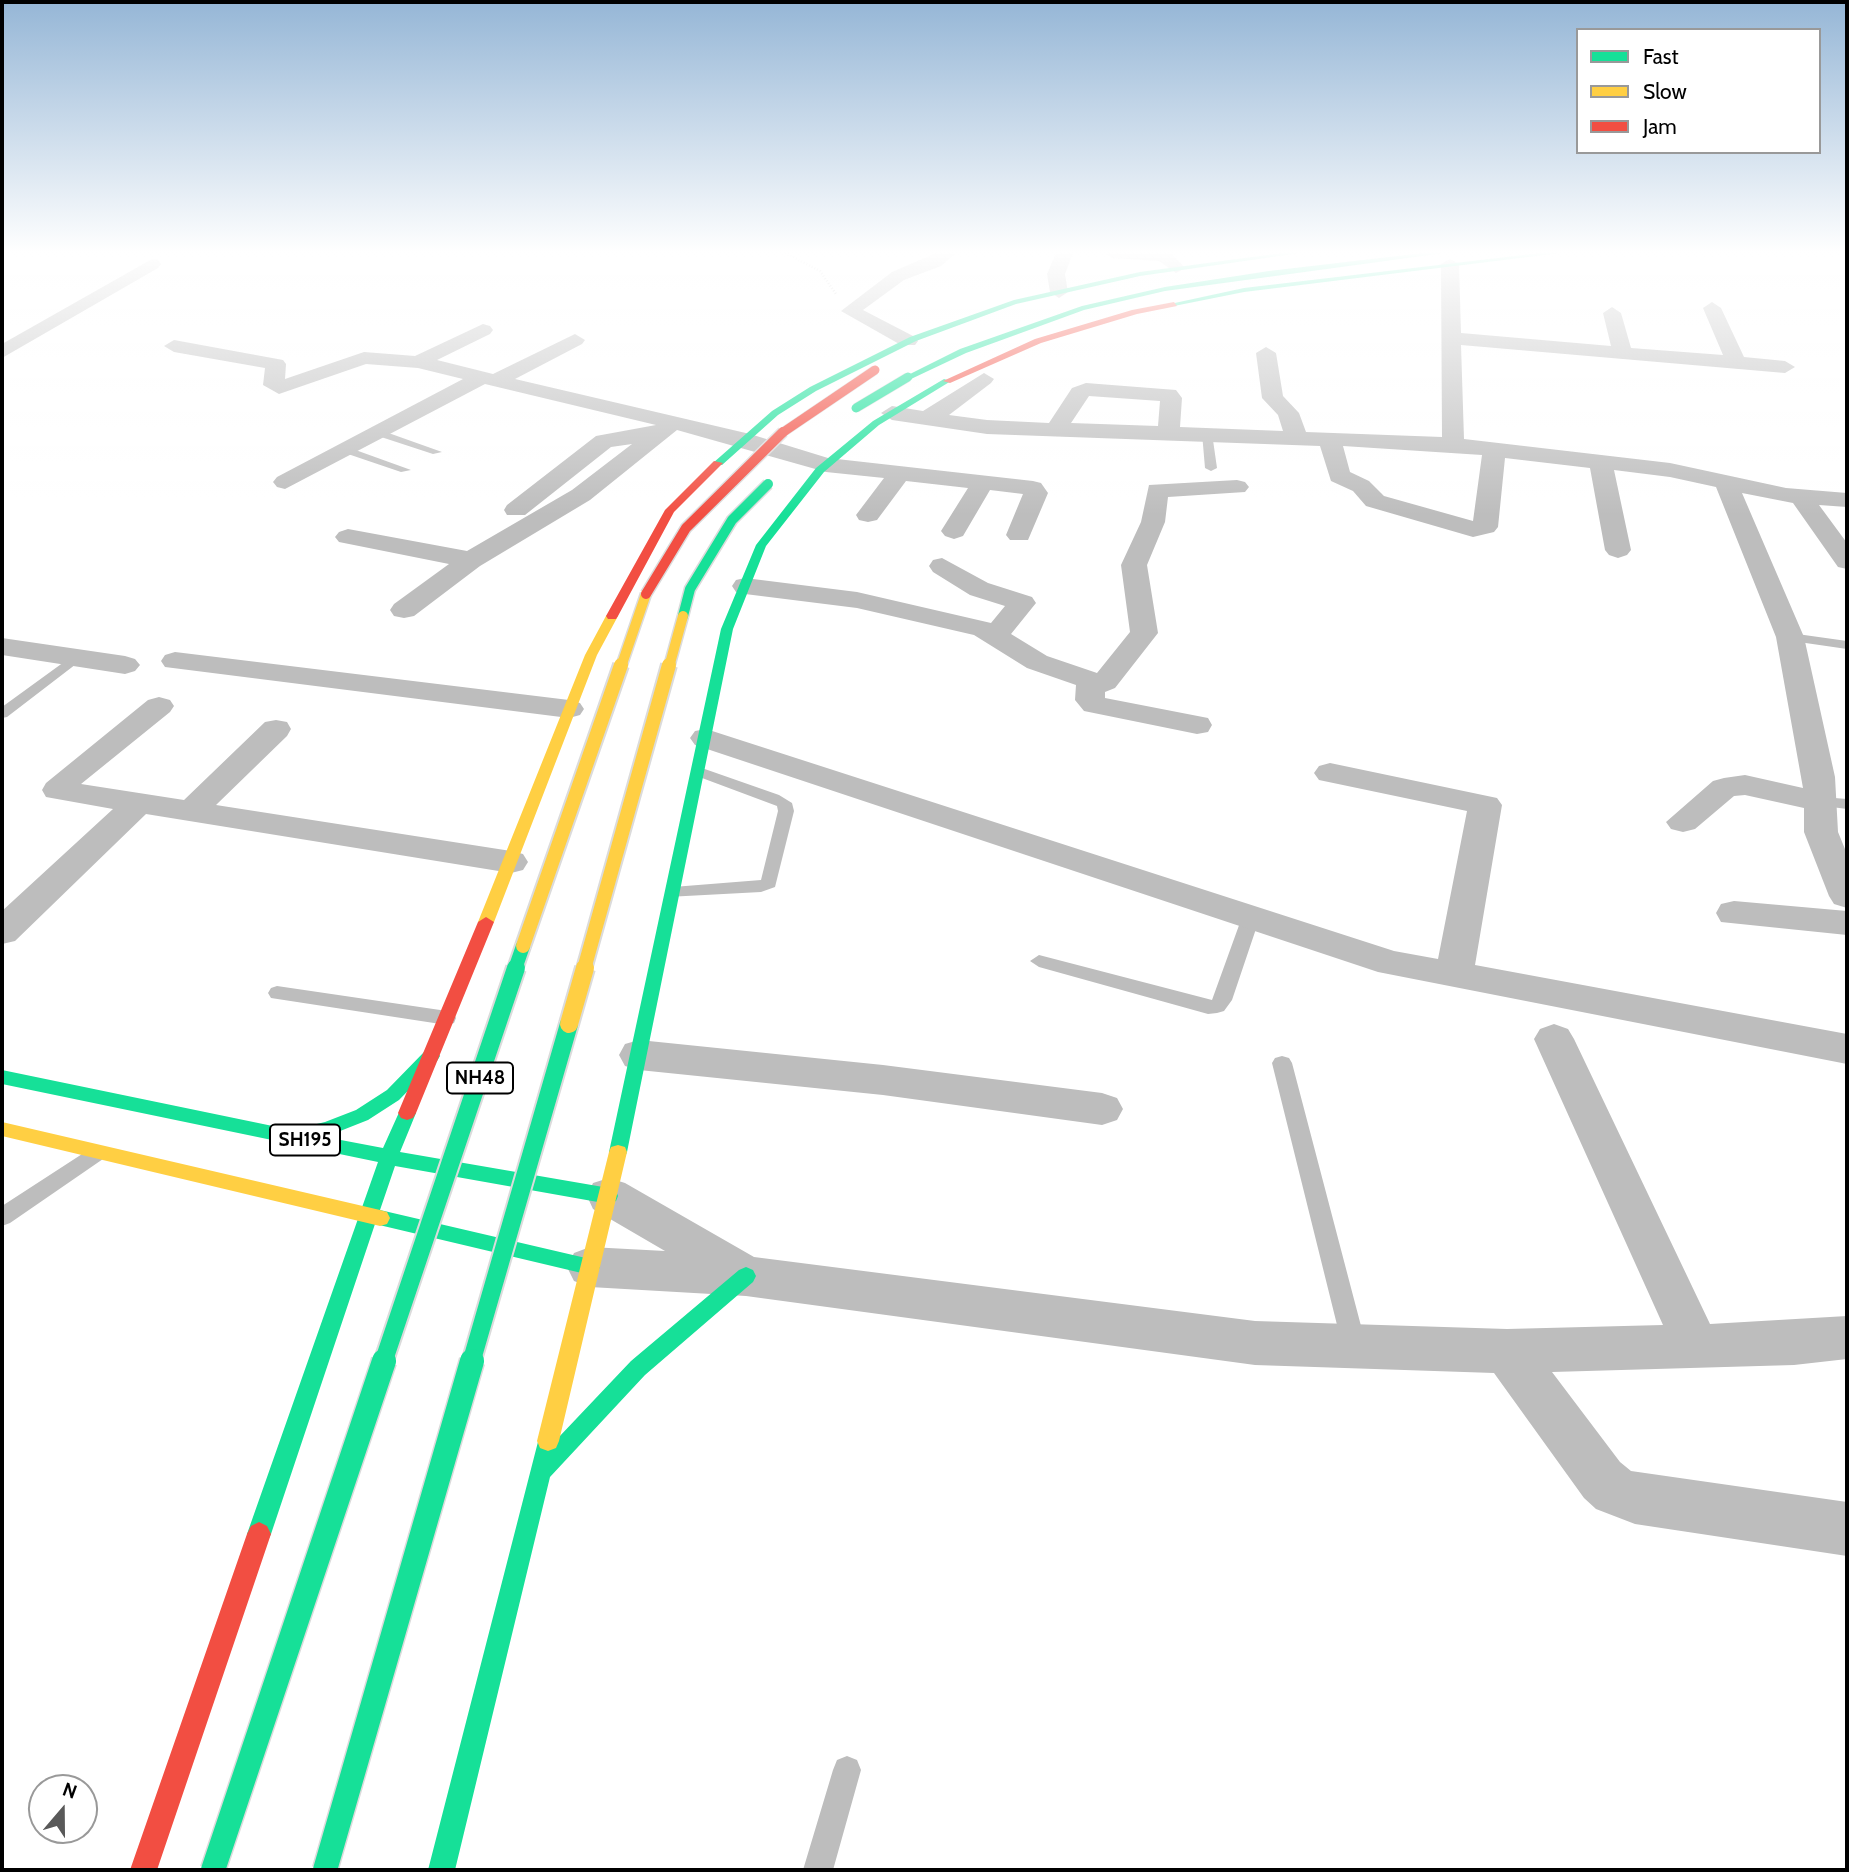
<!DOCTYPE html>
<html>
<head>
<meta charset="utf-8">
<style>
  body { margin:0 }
  #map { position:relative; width:1849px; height:1872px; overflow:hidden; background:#fff; font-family:Cabin,sans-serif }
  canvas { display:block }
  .frame { position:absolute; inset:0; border:4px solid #000; pointer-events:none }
  .legend { position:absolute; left:1576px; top:28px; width:245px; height:126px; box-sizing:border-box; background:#fff; border:2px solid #999; margin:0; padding:9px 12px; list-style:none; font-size:21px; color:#000 }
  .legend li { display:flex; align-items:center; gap:14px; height:35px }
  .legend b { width:35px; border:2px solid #999 }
  .north { position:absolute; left:28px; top:1774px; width:70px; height:70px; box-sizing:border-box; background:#fff; border:2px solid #999; border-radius:50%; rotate:20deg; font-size:19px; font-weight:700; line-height:28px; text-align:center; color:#000 }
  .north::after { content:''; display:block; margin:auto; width:24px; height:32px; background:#595959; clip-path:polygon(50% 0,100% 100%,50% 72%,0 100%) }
</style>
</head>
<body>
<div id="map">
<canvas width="1849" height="1872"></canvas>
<div class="frame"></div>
<ul class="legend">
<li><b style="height:9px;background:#16e098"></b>Fast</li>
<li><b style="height:9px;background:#ffcf43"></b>Slow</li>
<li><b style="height:9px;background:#f24e42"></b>Jam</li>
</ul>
<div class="north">N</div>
</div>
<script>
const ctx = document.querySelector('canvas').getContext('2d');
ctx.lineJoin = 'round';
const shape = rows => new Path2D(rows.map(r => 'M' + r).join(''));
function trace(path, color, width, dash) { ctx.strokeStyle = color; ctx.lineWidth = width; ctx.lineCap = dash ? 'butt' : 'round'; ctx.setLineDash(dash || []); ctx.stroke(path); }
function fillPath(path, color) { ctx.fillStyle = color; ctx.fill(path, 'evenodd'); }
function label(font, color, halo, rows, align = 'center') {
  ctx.font = font + ' Cabin,sans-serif'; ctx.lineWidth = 5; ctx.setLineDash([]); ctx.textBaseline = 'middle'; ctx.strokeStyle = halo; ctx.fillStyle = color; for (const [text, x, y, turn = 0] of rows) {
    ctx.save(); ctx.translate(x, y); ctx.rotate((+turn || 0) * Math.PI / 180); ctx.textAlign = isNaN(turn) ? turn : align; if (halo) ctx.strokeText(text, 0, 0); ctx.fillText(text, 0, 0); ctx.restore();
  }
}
trace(shape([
  [785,253,820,271,836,294]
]), '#c2c2c2', 2.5, [1, 2]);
fillPath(shape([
  [1207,430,1212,433,1217,468,1211,471,1205,468,1202,433,1207,430],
  [375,431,383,431,442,452,433,454,375,435,375,431],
  [342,448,350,448,411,470,401,472,342,452,342,448],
  [1790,633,1847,641,1847,649,1785,640,1785,634,1790,633],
  [75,654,80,655,80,661,7,717,2,718,2,707,75,654],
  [699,767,779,795,792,803,794,811,775,887,761,892,667,897,665,893,673,887,761,880,778,811,777,806,694,775,691,772,699,767],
  [1822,797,1847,799,1847,809,1816,805,1814,802,1822,797],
  [1251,911,1260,917,1232,1000,1224,1011,1217,1013,1208,1014,1039,967,1030,961,1039,955,1212,1000,1242,917,1251,911],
  [277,986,447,1011,454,1013,456,1018,454,1023,447,1025,271,998,268,993,271,988,277,986],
  [1282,1056,1289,1058,1292,1063,1366,1345,1362,1352,1354,1355,1346,1352,1342,1345,1272,1063,1275,1058,1282,1056],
  [96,1145,103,1147,106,1153,103,1159,10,1223,2,1226,2,1206,96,1145],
  [847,1756,857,1760,861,1770,833,1870,803,1870,833,1770,837,1760,847,1756]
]), '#bdbdbd');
fillPath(shape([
  [936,253,956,253,941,266,904,280,863,310,915,337,918,341,915,345,901,345,841,311,892,272,936,253],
  [1056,253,1073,253,1065,274,1068,292,1059,298,1050,292,1047,274,1056,253],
  [1103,253,1171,253,1185,268,1176,273,1159,261,1112,258,1103,253],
  [152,259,158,260,161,264,158,268,2,358,2,344,152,259],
  [1450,259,1459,264,1461,333,1611,346,1603,313,1612,307,1621,313,1631,348,1723,355,1703,308,1712,302,1721,308,1744,357,1785,361,1795,367,1785,373,1461,345,1464,439,1670,463,1786,488,1847,493,1847,507,1819,505,1847,543,1847,569,1838,567,1793,503,1742,493,1804,637,1835,777,1838,832,1847,854,1847,908,1834,904,1829,896,1804,832,1804,808,1745,795,1734,796,1695,829,1683,832,1671,829,1666,822,1713,781,1724,778,1745,775,1803,788,1776,637,1716,487,1670,477,1614,470,1631,550,1627,555,1618,558,1609,555,1605,550,1590,468,1505,458,1498,527,1494,532,1473,537,1366,506,1353,491,1331,481,1320,446,987,434,892,420,881,413,892,406,923,411,984,373,994,379,991,383,949,415,987,420,1049,423,1072,388,1086,383,1176,390,1182,398,1180,427,1283,431,1278,415,1262,398,1256,353,1266,347,1276,353,1283,396,1299,413,1306,432,1442,437,1441,264,1450,259],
  [1089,396,1160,401,1158,426,1071,423,1089,396],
  [1343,446,1482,455,1473,521,1384,496,1369,481,1350,472,1343,446],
  [483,324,490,326,493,330,490,334,437,360,493,374,575,334,585,340,582,344,515,379,750,434,828,458,1033,481,1041,483,1048,493,1028,540,1010,540,1006,535,1023,494,990,490,963,536,954,539,945,536,941,531,968,488,906,481,877,520,868,522,859,520,856,515,884,478,826,472,677,430,590,500,480,566,414,616,404,618,394,616,390,610,394,604,449,564,339,542,335,537,339,532,348,529,467,551,572,490,632,444,611,447,525,515,507,515,504,510,507,505,596,436,656,425,485,384,285,489,277,487,273,482,277,477,463,379,418,368,366,364,279,394,263,385,265,368,174,352,164,346,174,340,283,360,286,364,285,379,364,352,415,356,483,324],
  [1237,480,1245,482,1249,487,1245,492,1168,497,1165,522,1147,565,1158,633,1115,688,1105,692,1105,698,1208,718,1212,725,1208,732,1197,734,1084,711,1075,700,1076,685,1027,668,974,635,857,608,745,594,736,592,732,586,736,580,745,578,857,592,991,623,1005,606,970,595,933,572,929,566,933,560,942,558,988,583,1032,597,1036,603,1011,634,1047,656,1097,673,1130,632,1121,565,1141,522,1149,485,1237,480],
  [2,638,125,656,135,659,140,665,135,671,125,674,2,655,2,638],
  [175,652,569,700,580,703,584,709,580,715,569,718,165,667,161,661,165,655,175,652],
  [159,697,170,700,174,706,170,712,81,784,184,800,265,722,276,720,287,722,291,729,287,736,216,805,511,851,523,854,528,862,523,870,511,873,146,814,15,941,2,944,2,911,113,809,46,797,42,790,46,783,148,700,159,697],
  [706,729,1394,951,1438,959,1467,811,1319,780,1314,773,1319,766,1330,763,1497,798,1502,805,1475,965,1847,1034,1847,1064,1378,972,695,745,690,738,695,731,706,729],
  [1734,901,1847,911,1847,935,1721,922,1716,913,1721,904,1734,901],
  [1554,1024,1568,1029,1574,1039,1710,1324,1847,1316,1847,1359,1794,1365,1552,1372,1620,1462,1631,1471,1847,1502,1847,1556,1635,1524,1596,1509,1584,1498,1494,1373,1255,1365,746,1296,590,1287,574,1281,567,1267,574,1253,590,1247,665,1251,593,1209,587,1196,593,1183,609,1178,625,1183,754,1257,1255,1321,1507,1329,1663,1325,1534,1039,1540,1029,1554,1024],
  [639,1040,883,1065,1102,1093,1117,1098,1123,1109,1117,1120,1102,1125,883,1095,639,1070,625,1066,619,1055,625,1044,639,1040]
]), '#bdbdbd');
fillPath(shape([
  [1282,253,1300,253,1140,276,1016,304,916,341,816,391,778,415,722,465,713,463,772,411,810,387,910,337,1014,300,1140,272,1282,253],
  [1423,253,1444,253,1165,291,1084,310,966,353,911,379,904,377,960,349,1082,306,1165,287,1269,271,1423,253],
  [1540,253,1560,253,1244,292,1174,306,1170,304,1244,288,1540,253],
  [944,379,951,381,879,425,824,472,766,546,733,629,627,1152,625,1157,618,1159,611,1157,609,1152,721,629,756,545,816,468,873,421,944,379],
  [431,1050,437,1051,440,1056,437,1061,399,1100,368,1120,325,1137,383,1148,401,1108,407,1106,413,1108,416,1113,400,1152,609,1188,616,1191,618,1196,616,1201,609,1204,395,1166,380,1210,590,1259,597,1261,600,1267,597,1273,590,1275,375,1224,271,1534,267,1542,259,1546,251,1542,247,1534,378,1162,2,1084,2,1070,292,1130,325,1122,356,1110,387,1090,425,1051,431,1050],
  [746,1267,753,1270,756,1276,753,1282,645,1375,550,1477,455,1870,428,1870,540,1434,548,1431,556,1434,558,1438,631,1361,739,1270,746,1267]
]), '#16e098');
fillPath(shape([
  [612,612,618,616,597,655,494,922,486,927,480,926,478,922,585,655,606,616,612,612],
  [2,1122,380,1210,387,1212,390,1218,387,1224,380,1226,2,1136,2,1122],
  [618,1145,625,1147,627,1152,559,1441,556,1448,548,1451,540,1448,537,1441,609,1152,611,1147,618,1145]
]), '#ffcf43');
fillPath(shape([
  [1174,302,1177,306,1137,314,1041,343,950,383,943,381,1035,339,1132,310,1174,302],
  [714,461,723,463,674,512,618,616,616,619,608,619,606,616,665,510,714,461],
  [486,917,494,922,416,1113,413,1118,407,1120,401,1118,398,1113,478,922,486,917],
  [259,1522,267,1526,271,1534,157,1870,130,1870,247,1534,251,1526,259,1522]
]), '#f24e42');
const fastBridgeFar4 = shape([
  [856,408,908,377]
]);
const fastBridgeFar3 = shape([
  [683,616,690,589,732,520,768,484]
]);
const fastBridgeFar2 = shape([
  [515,969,523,946]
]);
const fastBridgeFar1 = shape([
  [383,1363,516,968],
  [471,1363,569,1024]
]);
const fastBridge = shape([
  [213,1870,384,1361],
  [325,1870,472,1361]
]);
const slowBridgeFar2 = shape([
  [621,667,646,594],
  [669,667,683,616]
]);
const slowBridgeFar1 = shape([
  [523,946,621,665],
  [584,969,669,665]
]);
const slowBridge = shape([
  [569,1024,585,968]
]);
const jamBridgeFar1 = shape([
  [782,433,875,370]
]);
const jamBridge = shape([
  [646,594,686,528,783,432]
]);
trace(fastBridgeFar4, '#dbdbdb', 10, []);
trace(fastBridgeFar3, '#dbdbdb', 13, []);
trace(fastBridgeFar2, '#dbdbdb', 18, []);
trace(fastBridgeFar1, '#dbdbdb', 22, []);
trace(fastBridge, '#dbdbdb', 27, []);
trace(slowBridgeFar2, '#dbdbdb', 13, []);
trace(slowBridgeFar1, '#dbdbdb', 18, []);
trace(slowBridge, '#dbdbdb', 22, []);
trace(jamBridgeFar1, '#dbdbdb', 10, []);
trace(jamBridge, '#dbdbdb', 13, []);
trace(fastBridgeFar4, '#16e098', 9);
trace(fastBridgeFar3, '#16e098', 10);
trace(fastBridgeFar2, '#16e098', 14);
trace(fastBridgeFar1, '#16e098', 18);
trace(fastBridge, '#16e098', 24);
trace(slowBridgeFar2, '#ffcf43', 10);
trace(slowBridgeFar1, '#ffcf43', 14);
trace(slowBridge, '#ffcf43', 18);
trace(jamBridgeFar1, '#f24e42', 9);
trace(jamBridge, '#f24e42', 10);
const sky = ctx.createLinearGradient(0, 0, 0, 515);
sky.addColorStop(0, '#95b6d6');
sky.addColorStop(0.49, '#fff');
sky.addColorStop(1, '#ffffff00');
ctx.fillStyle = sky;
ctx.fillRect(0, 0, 1849, 515);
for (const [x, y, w] of [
  [480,1078,66],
  [305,1140,70]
]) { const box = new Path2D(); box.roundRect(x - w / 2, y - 15.5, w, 31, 5); ctx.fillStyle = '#fff'; ctx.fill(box); trace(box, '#000', 2); }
label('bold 19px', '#000', null, [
  ["NH48",480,1078],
  ["SH195",305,1140]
]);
</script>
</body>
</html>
